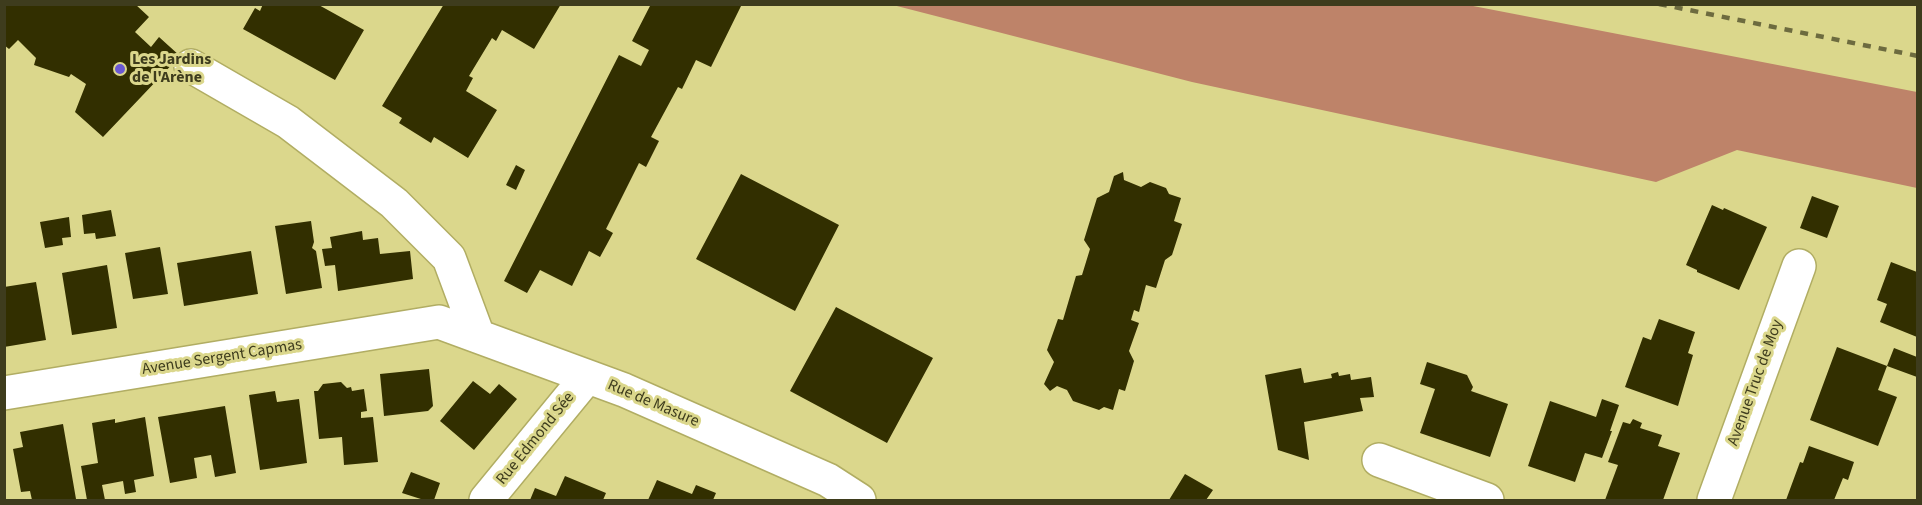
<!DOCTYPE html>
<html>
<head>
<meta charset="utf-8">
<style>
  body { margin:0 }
  #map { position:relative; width:1922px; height:505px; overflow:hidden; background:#dbd78c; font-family:"Source Sans 3",sans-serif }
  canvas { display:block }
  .frame { position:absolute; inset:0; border:6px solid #3e3c1d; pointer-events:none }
</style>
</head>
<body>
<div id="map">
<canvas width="1922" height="505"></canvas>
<div class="frame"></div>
</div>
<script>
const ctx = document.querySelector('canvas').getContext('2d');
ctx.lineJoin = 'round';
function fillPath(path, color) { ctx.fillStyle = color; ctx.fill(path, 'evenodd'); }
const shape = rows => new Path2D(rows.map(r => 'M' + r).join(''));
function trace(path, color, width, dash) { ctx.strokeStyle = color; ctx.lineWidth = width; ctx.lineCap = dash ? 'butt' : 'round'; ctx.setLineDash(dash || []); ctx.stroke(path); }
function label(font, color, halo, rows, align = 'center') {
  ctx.font = font + ' "Source Sans 3",sans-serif'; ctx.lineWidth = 6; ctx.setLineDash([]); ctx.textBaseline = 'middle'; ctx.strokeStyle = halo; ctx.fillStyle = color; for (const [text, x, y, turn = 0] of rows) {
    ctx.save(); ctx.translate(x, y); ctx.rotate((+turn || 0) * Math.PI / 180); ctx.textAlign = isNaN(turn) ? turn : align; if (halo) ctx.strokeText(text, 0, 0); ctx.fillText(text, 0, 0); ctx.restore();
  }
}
fillPath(shape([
  [893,5,1468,5,1917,92,1917,188,1737,150,1656,182,1192,82]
]), '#be8369');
fillPath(shape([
  [4,4,135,4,149,17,135,32,151,47,159,37,180,56,103,137,75,112,86,84,71,74,69,77,34,65,36,58,18,40,9,49,4,45],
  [263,4,317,4,364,30,335,80,243,29,255,8,260,11],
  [444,4,561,4,534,49,502,30,496,41,492,38,469,76,473,78,466,91,497,110,468,158,434,137,431,143,399,123,402,118,382,106],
  [651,4,742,4,711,67,696,60,682,89,678,87,651,137,659,141,646,167,639,163,606,229,613,233,600,257,589,251,572,286,540,270,527,293,504,281,619,55,641,66,649,50,632,41],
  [516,165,525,170,516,190,506,185],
  [1123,172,1124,180,1141,187,1150,182,1166,188,1169,194,1181,198,1174,221,1182,224,1172,255,1165,260,1156,288,1146,285,1139,312,1134,310,1131,320,1139,323,1129,351,1134,361,1125,391,1119,389,1113,410,1104,407,1099,410,1073,401,1067,390,1057,386,1050,391,1044,384,1054,362,1047,350,1058,319,1063,320,1076,276,1082,275,1090,249,1084,240,1097,198,1109,192,1114,176],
  [741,174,839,225,795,311,696,259],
  [1812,196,1839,206,1827,238,1800,228],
  [1712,205,1723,210,1724,208,1767,227,1739,290,1697,272,1697,270,1686,265],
  [111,210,116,236,96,239,95,233,84,234,82,215],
  [69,217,71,237,62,238,63,245,45,248,40,222],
  [311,221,314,242,312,248,316,251,322,288,286,294,275,226],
  [362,231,363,240,378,238,380,254,410,251,413,279,338,291,335,265,325,266,322,249,332,248,330,237],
  [160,247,168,294,133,299,125,253],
  [251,251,258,294,184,306,177,263],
  [1891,262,1917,272,1917,337,1880,322,1887,304,1877,300],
  [107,265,117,328,72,335,62,273],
  [36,282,46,340,4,347,4,287],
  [836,307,933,358,887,443,790,391],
  [1659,319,1695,332,1688,353,1693,355,1678,406,1625,387,1643,337,1651,340],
  [1837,347,1887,366,1878,390,1897,397,1878,446,1810,420],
  [1894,348,1917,357,1917,377,1887,366],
  [1427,362,1467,375,1473,387,1471,391,1508,404,1490,457,1420,433,1435,389,1420,384],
  [1301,368,1304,383,1332,378,1331,374,1338,372,1339,376,1350,374,1351,380,1371,377,1374,397,1360,398,1363,411,1304,422,1309,460,1278,450,1265,375],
  [429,369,433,406,428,411,384,416,380,374],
  [473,381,490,394,499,384,517,399,474,450,440,421],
  [341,382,347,388,351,387,352,391,364,389,367,411,361,412,361,418,373,417,378,462,344,465,342,437,319,439,314,391,318,391,323,384],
  [275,391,277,402,299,399,307,463,260,470,249,395],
  [1602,399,1619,405,1610,431,1612,431,1602,458,1585,453,1575,482,1528,466,1550,401,1596,417],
  [225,406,236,473,215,477,211,455,200,457,194,458,197,478,170,483,158,417],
  [145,417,154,476,134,480,136,492,125,494,123,481,102,485,105,500,87,500,81,466,98,463,92,423,115,419,115,423],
  [1633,419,1642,423,1640,428,1662,435,1658,446,1680,453,1663,500,1605,500,1618,465,1608,462,1623,422,1630,424],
  [63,424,76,499,32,500,30,491,21,492,13,449,23,447,20,432],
  [1809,446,1854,462,1848,480,1843,478,1834,500,1786,500,1800,462,1803,463],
  [411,472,440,483,434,500,424,500,402,493],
  [1185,474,1213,490,1206,500,1169,500],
  [565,476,606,493,603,500,530,500,535,488,556,496],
  [657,480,692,494,696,485,716,493,713,500,648,500]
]), '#322f00');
const minor = shape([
  [191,66,288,122,394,203,449,258,478,336],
  [4,393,439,322,624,390,828,480,859,500],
  [1379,460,1487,500],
  [486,500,587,377],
  [1714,500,1799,266]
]);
trace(minor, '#b1ad63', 36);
trace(minor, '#fff', 33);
trace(shape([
  [1659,4,1918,56]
]), '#6d6b3f', 4.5, [8, 8]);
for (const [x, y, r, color] of [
  [120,69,6,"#6a58d2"]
]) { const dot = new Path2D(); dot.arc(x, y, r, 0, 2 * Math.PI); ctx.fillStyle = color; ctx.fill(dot); trace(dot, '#dbd78c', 2); }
label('bold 16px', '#3e3c1d', '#dbd78c', [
  ["Les Jardins",132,60],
  ["de l'Arène",132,78]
], 'left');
label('16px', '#3e3c1d', '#dbd78c', [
  ["Avenue Sergent Capmas",222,358,-9],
  ["Avenue Truc de Moy",1756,383,-70],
  ["Rue de Masure",653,404,23],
  ["Rue Edmond Sée",536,439,-51]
]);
</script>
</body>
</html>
